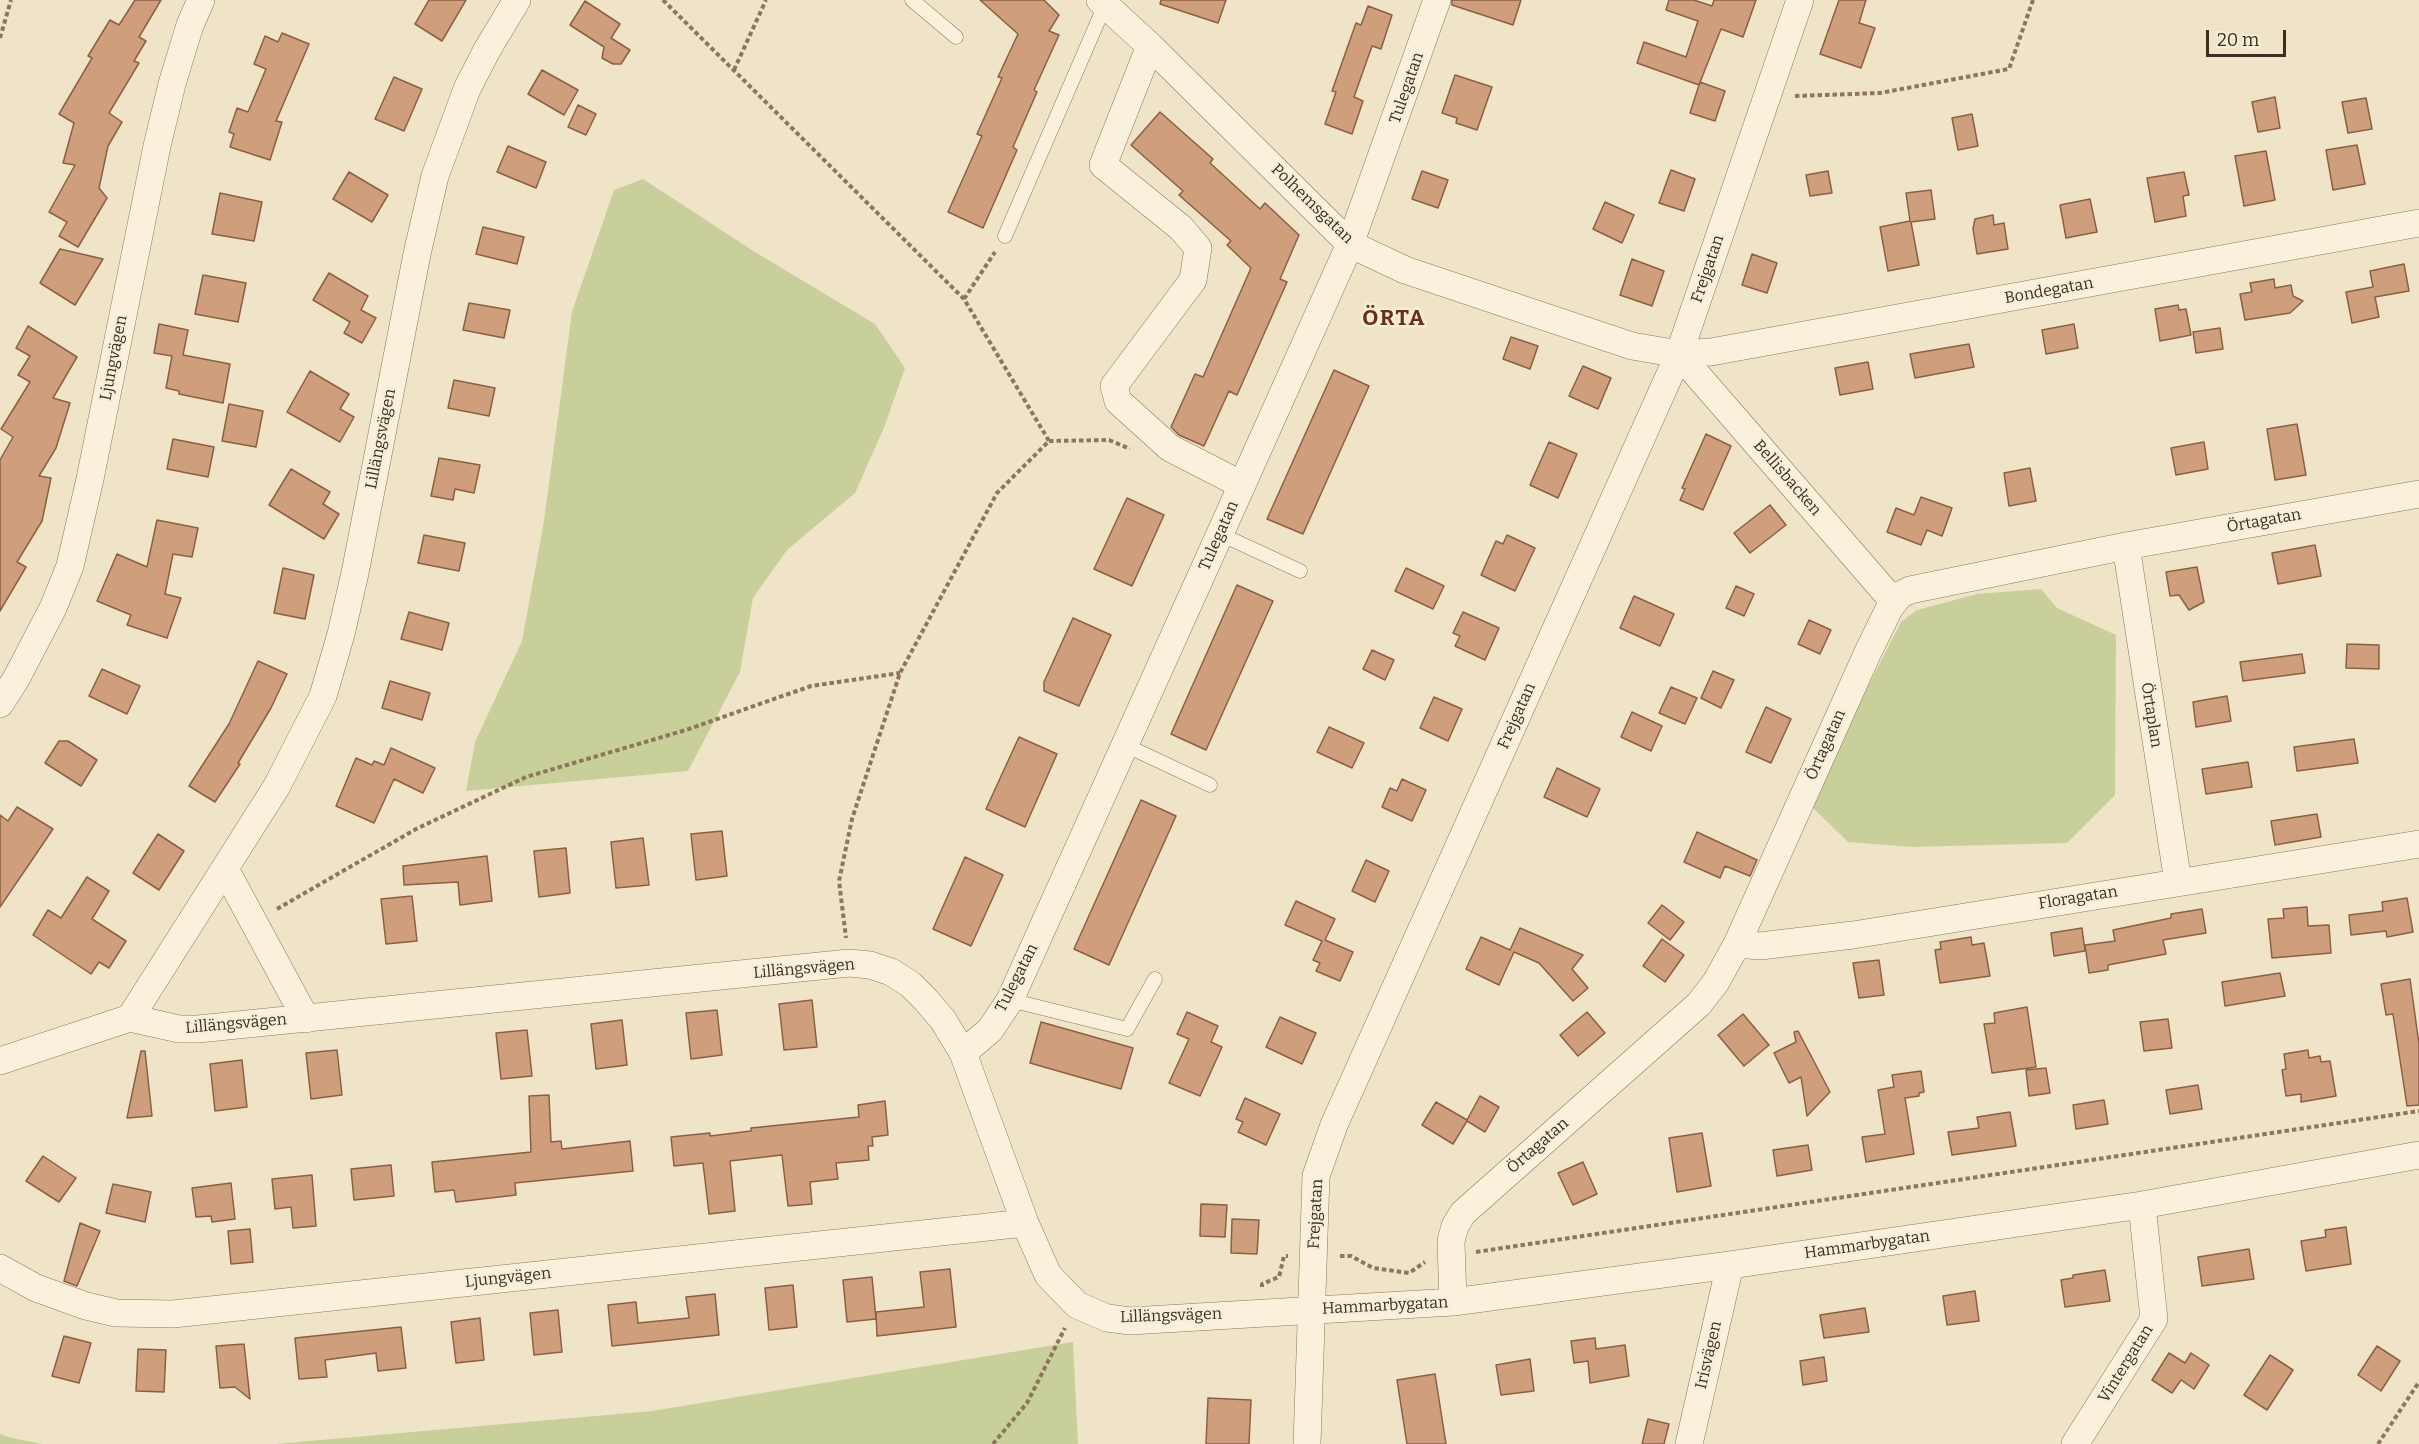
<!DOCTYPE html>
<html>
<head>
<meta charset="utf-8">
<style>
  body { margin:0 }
  #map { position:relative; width:2419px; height:1444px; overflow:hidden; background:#f0e4c8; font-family:Bitter,serif }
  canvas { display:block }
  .scale { position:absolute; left:2206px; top:30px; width:80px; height:27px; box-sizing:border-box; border:3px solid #3d2e20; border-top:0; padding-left:8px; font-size:18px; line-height:21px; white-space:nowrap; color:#3d2e20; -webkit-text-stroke:4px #f7eed8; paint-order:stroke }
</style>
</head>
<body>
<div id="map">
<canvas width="2419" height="1444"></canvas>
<div class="scale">20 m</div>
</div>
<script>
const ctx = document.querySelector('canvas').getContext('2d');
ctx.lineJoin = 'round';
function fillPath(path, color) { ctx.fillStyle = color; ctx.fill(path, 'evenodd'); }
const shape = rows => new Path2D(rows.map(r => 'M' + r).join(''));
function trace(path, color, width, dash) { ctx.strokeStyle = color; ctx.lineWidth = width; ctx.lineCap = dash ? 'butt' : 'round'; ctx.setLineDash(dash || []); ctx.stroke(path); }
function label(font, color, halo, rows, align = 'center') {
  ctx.font = font + ' Bitter,serif'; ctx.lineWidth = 5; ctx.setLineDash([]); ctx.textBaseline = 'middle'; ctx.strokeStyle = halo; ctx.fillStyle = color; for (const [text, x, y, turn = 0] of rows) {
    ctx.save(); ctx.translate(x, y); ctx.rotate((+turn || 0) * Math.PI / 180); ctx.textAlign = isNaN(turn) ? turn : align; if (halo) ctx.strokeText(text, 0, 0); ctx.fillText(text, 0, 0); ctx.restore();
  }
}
fillPath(shape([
  [643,179,755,252,875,324,905,368,885,425,855,493,787,550,753,598,740,672,688,771,466,791,475,742,522,641,544,521,572,312,614,190],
  [2041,589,2057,608,2116,635,2115,795,2067,843,1911,847,1848,842,1810,805,1823,774,1901,622,1917,610,1977,594],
  [1073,1342,1078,1444,275,1444,652,1411],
  [0,1434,12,1438,42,1444,0,1444]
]), '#c9cf9b');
const building = shape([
  [135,0,161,0,139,37,146,41,134,61,139,63,109,113,122,122,108,146,99,188,107,198,78,247,59,236,67,222,49,212,75,165,63,163,74,123,59,114,92,58,88,56,110,20,119,25,135,0],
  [429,0,466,0,442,41,415,24,429,0],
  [980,0,1044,0,1059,15,1049,31,1059,35,1034,90,1037,92,1013,147,1017,150,983,228,948,212,982,136,977,134,1002,78,998,77,1018,34,980,0],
  [1161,0,1226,0,1218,23,1160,4,1161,0],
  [1452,0,1521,0,1513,25,1452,5,1452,0],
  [1669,0,1694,0,1712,6,1714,0,1756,0,1743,37,1721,29,1699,85,1637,63,1644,42,1686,57,1698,21,1666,10,1669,0],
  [1839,0,1866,0,1859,23,1875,28,1861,68,1820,54,1839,0],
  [585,1,620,24,611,38,630,50,621,64,613,64,602,58,604,47,570,25,585,1],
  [1368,6,1392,15,1381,49,1372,46,1354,97,1363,101,1352,134,1325,124,1336,92,1332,91,1356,23,1361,25,1368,6],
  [282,33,309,44,276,121,282,122,270,160,230,147,234,134,229,132,237,108,248,112,266,69,254,64,265,36,278,42,282,33],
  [542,70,578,90,564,115,528,94,542,70],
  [1455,75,1492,87,1477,130,1456,123,1457,118,1442,113,1455,75],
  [394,77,422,89,404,131,375,119,394,77],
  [1700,82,1725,91,1715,121,1690,113,1700,82],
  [2275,97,2280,128,2258,132,2252,102,2275,97],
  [2366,98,2372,129,2348,133,2342,102,2366,98],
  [578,105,596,114,586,135,568,127,578,105],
  [1160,112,1213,159,1210,163,1260,209,1265,203,1299,235,1280,279,1287,282,1237,395,1229,391,1204,446,1179,435,1171,427,1195,374,1203,377,1251,268,1227,245,1231,241,1179,195,1183,191,1131,145,1160,112],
  [1972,114,1978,146,1958,150,1952,118,1972,114],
  [2357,145,2365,184,2333,190,2326,150,2357,145],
  [508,146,546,162,536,188,497,172,508,146],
  [2266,151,2275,200,2244,206,2235,156,2266,151],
  [1671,170,1695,179,1684,211,1659,203,1671,170],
  [1422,171,1448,180,1438,208,1412,199,1422,171],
  [1828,171,1832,193,1810,196,1806,175,1828,171],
  [349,172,388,195,372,222,333,199,349,172],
  [2184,172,2189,195,2183,196,2186,216,2155,222,2147,178,2184,172],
  [1931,190,1935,219,1911,222,1919,265,1888,271,1880,227,1910,221,1906,193,1931,190],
  [220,193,262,202,254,241,212,234,220,193],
  [2090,199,2097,232,2066,238,2060,205,2090,199],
  [1605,202,1634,215,1622,243,1593,229,1605,202],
  [1993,215,1994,225,2004,223,2008,249,1977,254,1973,229,1975,219,1993,215],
  [483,227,524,237,517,264,476,254,483,227],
  [60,249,103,259,75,305,40,283,60,249],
  [1752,254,1777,263,1767,293,1742,285,1752,254],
  [1632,259,1664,271,1652,306,1620,295,1632,259],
  [2404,264,2409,291,2375,297,2379,317,2352,323,2346,292,2373,287,2370,271,2404,264],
  [329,273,368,296,361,310,376,318,362,343,344,333,350,322,313,300,329,273],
  [203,275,246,283,238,322,195,314,203,275],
  [2274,279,2275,288,2291,285,2293,296,2303,301,2290,313,2245,320,2240,294,2252,292,2250,283,2274,279],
  [469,303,510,310,504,338,463,330,469,303],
  [2178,305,2179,310,2186,309,2191,335,2160,341,2155,309,2178,305],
  [159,324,188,330,183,355,230,364,223,403,179,394,179,391,166,388,172,356,154,353,159,324],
  [2074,324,2078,348,2046,354,2042,330,2074,324],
  [28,326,77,357,53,398,70,403,56,448,39,476,51,478,42,521,17,562,26,567,0,611,0,460,13,437,1,429,30,382,18,375,30,356,16,348,28,326],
  [2220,328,2223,349,2196,353,2193,332,2220,328],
  [1511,337,1538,346,1530,369,1503,359,1511,337],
  [1969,344,1974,367,1915,378,1910,354,1969,344],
  [1868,362,1873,389,1840,395,1835,368,1868,362],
  [1583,366,1611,378,1598,409,1569,396,1583,366],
  [1334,370,1369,386,1303,534,1267,519,1334,370],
  [310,371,349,394,340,409,354,417,340,442,287,412,310,371],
  [454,380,495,388,489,416,448,408,454,380],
  [229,404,263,411,256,447,222,441,229,404],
  [2297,424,2306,475,2275,480,2267,429,2297,424],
  [1706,434,1731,446,1703,510,1680,500,1685,489,1682,488,1706,434],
  [173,439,214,447,208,477,167,469,173,439],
  [1549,442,1577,454,1558,498,1530,485,1549,442],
  [2204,442,2208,469,2176,475,2171,448,2204,442],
  [439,458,480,465,474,493,455,489,453,500,431,496,439,458],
  [2030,468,2036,501,2009,506,2004,473,2030,468],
  [291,469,330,492,323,504,339,514,324,539,269,505,291,469],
  [1921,497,1952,508,1942,536,1927,530,1921,545,1887,532,1896,508,1914,515,1921,497],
  [1127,498,1164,515,1132,586,1094,569,1127,498],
  [1770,505,1786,525,1750,553,1734,533,1770,505],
  [157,520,198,528,192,557,173,554,165,594,181,598,167,638,127,625,131,615,97,601,117,554,147,567,157,520],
  [424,535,465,543,459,571,418,563,424,535],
  [1507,535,1535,548,1515,591,1481,575,1496,541,1503,544,1507,535],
  [2315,545,2321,576,2278,584,2272,553,2315,545],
  [2197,567,2204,602,2189,610,2179,595,2170,596,2166,572,2197,567],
  [283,568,314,575,305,619,274,613,283,568],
  [1406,568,1444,586,1433,609,1395,591,1406,568],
  [1237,585,1273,601,1206,750,1171,734,1237,585],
  [1736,586,1754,594,1744,616,1726,608,1736,586],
  [1634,596,1674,614,1660,646,1620,628,1634,596],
  [409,612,449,623,442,650,401,639,409,612],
  [1463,612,1499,628,1485,660,1455,646,1460,636,1453,633,1463,612],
  [1073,618,1111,635,1079,706,1044,691,1044,682,1073,618],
  [1809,620,1831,630,1820,654,1798,644,1809,620],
  [2347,644,2379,645,2379,669,2346,668,2347,644],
  [1372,650,1394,660,1385,680,1363,669,1372,650],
  [2302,654,2305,673,2243,681,2240,662,2302,654],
  [258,661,287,674,271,708,238,763,240,764,215,802,189,786,229,724,258,661],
  [102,669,140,686,127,714,89,696,102,669],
  [1713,671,1734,680,1721,708,1701,698,1713,671],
  [390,681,430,693,422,720,382,708,390,681],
  [1671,687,1697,698,1685,724,1659,713,1671,687],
  [2227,696,2231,721,2196,727,2193,702,2227,696],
  [1434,697,1462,709,1448,741,1420,728,1434,697],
  [1766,707,1791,719,1771,763,1746,752,1766,707],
  [1632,712,1662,726,1651,751,1621,737,1632,712],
  [1329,727,1364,743,1352,768,1317,752,1329,727],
  [1019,737,1057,754,1025,827,986,809,1019,737],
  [2354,739,2358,763,2297,771,2294,747,2354,739],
  [59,741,68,741,97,760,81,786,45,763,59,741],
  [391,748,435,768,423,793,394,779,374,823,336,806,356,758,372,765,374,761,384,765,391,748],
  [2248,762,2252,787,2206,794,2202,769,2248,762],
  [1557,768,1600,789,1587,817,1544,797,1557,768],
  [1402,779,1426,790,1412,821,1382,807,1390,788,1397,791,1402,779],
  [1141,800,1176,816,1109,965,1074,949,1141,800],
  [17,807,53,829,0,907,0,815,8,821,17,807],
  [2317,814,2321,837,2275,845,2271,821,2317,814],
  [722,831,727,876,696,880,691,834,722,831],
  [1697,832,1757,860,1750,876,1725,866,1720,878,1684,862,1697,832],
  [158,834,184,851,159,890,133,873,158,834],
  [643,838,649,885,616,888,611,842,643,838],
  [566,848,570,893,539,897,534,851,566,848],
  [487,856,492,901,460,905,458,882,404,885,403,866,487,856],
  [965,857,1003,875,971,946,933,929,965,857],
  [1366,860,1389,871,1375,902,1352,891,1366,860],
  [87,877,109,891,92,919,126,941,109,968,99,962,91,974,33,935,48,910,61,918,87,877],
  [412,896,417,941,386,944,381,899,412,896],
  [2407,898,2413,932,2387,937,2386,931,2351,935,2349,915,2383,911,2382,902,2407,898],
  [1296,901,1335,919,1325,940,1353,952,1340,981,1316,971,1320,963,1313,960,1322,941,1285,925,1296,901],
  [1662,905,1684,922,1670,940,1648,923,1662,905],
  [2307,907,2308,926,2329,925,2331,953,2272,958,2268,919,2284,918,2283,909,2307,907],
  [2202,909,2206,933,2163,940,2166,954,2108,965,2108,970,2089,973,2085,945,2115,941,2113,930,2171,918,2171,914,2202,909],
  [1520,928,1583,955,1572,969,1588,988,1573,1001,1539,963,1514,952,1499,985,1466,969,1481,937,1510,950,1520,928],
  [2082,928,2085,951,2054,956,2051,933,2082,928],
  [1971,937,1972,945,1984,943,1990,976,1940,983,1935,950,1941,949,1940,942,1971,937],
  [1662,939,1684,955,1665,982,1643,966,1662,939],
  [1879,960,1884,995,1859,998,1853,963,1879,960],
  [2280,973,2285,996,2225,1006,2222,982,2280,973],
  [2410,979,2419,1044,2419,1105,2407,1106,2393,1014,2386,1015,2381,984,2410,979],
  [812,1000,817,1047,784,1050,779,1004,812,1000],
  [2027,1007,2036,1067,1992,1073,1984,1024,1995,1023,1994,1013,2027,1007],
  [717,1010,722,1055,691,1059,686,1013,717,1010],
  [1187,1012,1218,1026,1211,1042,1222,1047,1200,1096,1169,1083,1189,1039,1177,1034,1187,1012],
  [1587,1012,1605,1033,1578,1056,1560,1035,1587,1012],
  [1743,1014,1769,1045,1744,1066,1718,1035,1743,1014],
  [1280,1017,1316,1033,1302,1064,1266,1047,1280,1017],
  [2168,1019,2172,1048,2144,1051,2140,1022,2168,1019],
  [622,1020,627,1065,596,1069,591,1024,622,1020],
  [1041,1022,1133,1048,1121,1089,1030,1063,1041,1022],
  [527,1030,532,1076,501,1079,496,1033,527,1030],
  [1798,1031,1830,1092,1807,1116,1801,1077,1789,1083,1774,1053,1796,1042,1794,1032,1798,1031],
  [337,1050,342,1095,311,1099,306,1053,337,1050],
  [2308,1050,2309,1058,2320,1056,2321,1062,2330,1061,2336,1096,2301,1102,2301,1094,2286,1096,2282,1070,2286,1069,2284,1054,2308,1050],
  [141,1051,145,1051,152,1116,127,1118,141,1051],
  [242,1060,247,1107,215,1111,210,1064,242,1060],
  [2046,1068,2050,1093,2029,1096,2026,1070,2046,1068],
  [1921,1071,1924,1092,1919,1093,1919,1096,1905,1098,1914,1154,1866,1162,1862,1137,1885,1134,1878,1090,1894,1087,1892,1075,1921,1071],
  [2198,1085,2202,1109,2170,1114,2166,1090,2198,1085],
  [549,1095,551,1142,561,1141,562,1149,630,1141,633,1171,515,1183,516,1195,456,1202,454,1190,435,1192,432,1162,531,1152,529,1096,549,1095],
  [1480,1096,1499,1107,1485,1132,1467,1121,1453,1144,1422,1125,1436,1102,1467,1120,1480,1096],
  [1245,1098,1280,1114,1266,1145,1238,1132,1243,1122,1236,1119,1245,1098],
  [2104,1100,2108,1124,2076,1129,2073,1105,2104,1100],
  [885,1101,888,1135,872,1137,873,1146,868,1146,869,1160,836,1163,838,1179,810,1182,812,1204,788,1206,782,1155,730,1161,735,1211,709,1214,703,1163,674,1166,671,1137,710,1133,710,1136,751,1131,751,1128,859,1117,858,1105,885,1101],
  [2010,1112,2016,1146,1952,1155,1948,1132,1979,1128,1977,1117,2010,1112],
  [1702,1133,1711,1186,1677,1192,1669,1138,1702,1133],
  [1808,1145,1812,1170,1777,1176,1773,1150,1808,1145],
  [43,1156,76,1178,59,1202,26,1181,43,1156],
  [1583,1162,1597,1194,1573,1205,1558,1173,1583,1162],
  [391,1165,394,1196,354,1200,351,1169,391,1165],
  [312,1175,316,1226,293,1228,291,1207,275,1209,272,1179,312,1175],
  [231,1183,235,1219,212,1222,211,1216,196,1217,192,1188,231,1183],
  [113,1184,151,1192,145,1222,106,1213,113,1184],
  [1201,1204,1227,1205,1225,1237,1200,1236,1201,1204],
  [1232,1219,1259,1220,1257,1254,1231,1253,1232,1219],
  [80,1223,100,1231,77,1286,64,1281,80,1223],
  [2346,1227,2351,1264,2306,1271,2301,1241,2326,1237,2325,1230,2346,1227],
  [250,1229,253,1262,231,1264,228,1231,250,1229],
  [2249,1249,2254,1279,2202,1286,2198,1257,2249,1249],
  [950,1269,956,1327,877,1336,876,1312,924,1307,920,1272,950,1269],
  [2105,1270,2110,1301,2065,1307,2061,1280,2073,1278,2073,1275,2105,1270],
  [872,1277,876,1319,847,1322,843,1280,872,1277],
  [793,1285,797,1327,769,1330,765,1288,793,1285],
  [1975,1291,1979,1321,1947,1325,1943,1296,1975,1291],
  [715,1294,719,1335,612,1346,608,1305,636,1302,638,1323,689,1318,686,1297,715,1294],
  [1865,1308,1869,1332,1824,1338,1820,1315,1865,1308],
  [558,1310,562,1352,534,1355,530,1313,558,1310],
  [480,1318,484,1360,456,1363,451,1322,480,1318],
  [401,1327,406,1368,378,1371,376,1353,325,1360,327,1377,299,1379,295,1338,401,1327],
  [64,1336,91,1343,79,1383,52,1376,64,1336],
  [1595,1338,1596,1349,1625,1345,1629,1376,1590,1383,1588,1361,1574,1363,1571,1341,1595,1338],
  [244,1344,250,1399,235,1387,220,1388,216,1346,244,1344],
  [2377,1346,2400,1361,2381,1391,2358,1375,2377,1346],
  [138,1349,166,1350,164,1392,136,1391,138,1349],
  [2169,1353,2185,1363,2191,1353,2209,1365,2194,1389,2181,1380,2172,1393,2152,1380,2169,1353],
  [2270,1355,2293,1370,2267,1410,2244,1395,2270,1355],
  [1824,1357,1827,1381,1803,1385,1800,1361,1824,1357],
  [1530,1359,1534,1391,1501,1395,1496,1365,1530,1359],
  [1435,1374,1446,1444,1407,1444,1397,1380,1435,1374],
  [1208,1398,1251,1400,1249,1444,1206,1444,1208,1398],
  [1648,1419,1669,1424,1664,1444,1642,1444,1648,1419]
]);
fillPath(building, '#cf9f7d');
trace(building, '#8d5f41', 1.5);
const service = shape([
  [912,0,956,37],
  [1005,236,1105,5],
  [1220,534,1300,571],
  [1125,745,1210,785],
  [1010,1000,1127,1029,1155,979]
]);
const minor = shape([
  [1100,0,1150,46,1350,244,1405,270,1632,346,1679,354,1711,352,2419,223],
  [1150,46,1103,165,1181,228,1198,248,1193,280,1114,386,1118,401,1170,448,1242,485],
  [1679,354,1894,602],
  [2126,546,2178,882],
  [0,704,16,679,53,608,70,566,90,479,157,146,172,84,190,25,201,0],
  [225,869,306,1019],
  [1737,944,1760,946,1853,935,2419,844],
  [130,1018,277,786,323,696,341,634,355,573,417,254,435,176,467,89,487,50,517,0],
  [963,1053,990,1030,1010,1000,1242,485,1350,244,1437,0],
  [0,1061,130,1018,179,1029,198,1029,849,963,870,965,891,972,910,984,926,1000,943,1020,963,1053,1025,1223,1048,1275,1077,1305,1107,1318,1130,1321,1453,1302,1730,1265,2142,1205,2419,1155],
  [0,1268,36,1288,86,1306,116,1313,173,1314,1025,1223],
  [1453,1302,1451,1241,1455,1226,1463,1213,1699,1004,1716,982,1737,944,1868,652,1890,607,1900,595,1910,590,2126,546,2419,494],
  [1307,1444,1316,1176,1334,1125,1679,354,1800,0],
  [1689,1444,1730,1265],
  [2075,1444,2154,1319,2142,1205]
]);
trace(service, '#8d765c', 15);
trace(minor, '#8d765c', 28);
trace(shape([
  [663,0,964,299,1049,441,997,493,900,673,852,819,839,881,846,938],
  [0,38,11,0],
  [734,70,766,0],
  [1795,96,1880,93,2009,69,2033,0],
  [964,299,995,252],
  [1049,441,1109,440,1130,449],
  [277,909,416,829,526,777,686,730,811,686,900,673],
  [1476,1252,2419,1111],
  [1340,1256,1351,1256,1373,1268,1409,1273,1425,1262],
  [1262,1287,1262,1284,1279,1277,1284,1256,1288,1256],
  [993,1444,1027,1403,1065,1328],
  [2378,1444,2419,1382]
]), '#8d765c', 4, [4.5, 3]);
trace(service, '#faf1dc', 14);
trace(minor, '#faf1dc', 27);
label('16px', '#3d2e20', '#f7eed8', [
  ["Tulegatan",1407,88,-71],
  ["Polhemsgatan",1312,204,44],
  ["Frejgatan",1708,269,-71],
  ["Bondegatan",2049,291,-10],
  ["Ljungvägen",114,358,-79],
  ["Lillängsvägen",381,439,-79],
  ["Bellisbacken",1787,478,49],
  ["Örtagatan",2264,521,-10],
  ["Tulegatan",1219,536,-66],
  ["Örtaplan",2151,715,81],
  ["Frejgatan",1517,716,-66],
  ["Örtagatan",1826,745,-66],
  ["Floragatan",2078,898,-9],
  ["Lillängsvägen",804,969,-5],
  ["Tulegatan",1017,978,-63],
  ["Lillängsvägen",236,1024,-5],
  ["Örtagatan",1538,1146,-41],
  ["Frejgatan",1316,1214,-87],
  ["Hammarbygatan",1867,1245,-8],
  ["Ljungvägen",508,1278,-6],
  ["Hammarbygatan",1385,1306,-3],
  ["Lillängsvägen",1171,1316,-2],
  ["Irisvägen",1709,1355,-77],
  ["Vintergatan",2126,1364,-58]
]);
ctx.letterSpacing = '1.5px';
label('bold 22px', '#6b2e1e', '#f7eed8', [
  ["ÖRTA",1394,319]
]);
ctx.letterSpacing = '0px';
</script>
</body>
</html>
